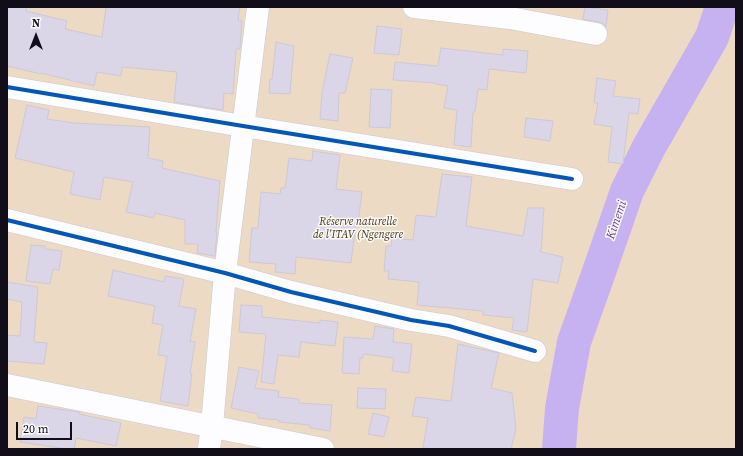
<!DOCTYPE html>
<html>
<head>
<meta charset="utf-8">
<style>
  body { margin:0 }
  #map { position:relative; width:743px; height:456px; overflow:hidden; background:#f0edf9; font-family:"Source Serif 4",serif }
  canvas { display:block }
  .frame { position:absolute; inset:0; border:8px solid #110d19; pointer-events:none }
  .north { position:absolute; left:16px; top:16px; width:40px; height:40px; -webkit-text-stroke:3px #f9f9f9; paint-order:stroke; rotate:0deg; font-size:11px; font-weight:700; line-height:16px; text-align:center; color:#110d19 }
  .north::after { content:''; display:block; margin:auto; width:14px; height:18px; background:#110d19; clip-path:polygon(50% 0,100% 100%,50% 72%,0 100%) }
  .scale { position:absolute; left:16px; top:422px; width:56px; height:18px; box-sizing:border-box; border:2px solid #110d19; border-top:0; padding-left:5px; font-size:12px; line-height:14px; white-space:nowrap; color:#110d19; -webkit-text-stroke:3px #f9f9f9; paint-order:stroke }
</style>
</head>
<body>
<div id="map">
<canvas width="743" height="456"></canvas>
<div class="frame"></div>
<div class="north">N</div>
<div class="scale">20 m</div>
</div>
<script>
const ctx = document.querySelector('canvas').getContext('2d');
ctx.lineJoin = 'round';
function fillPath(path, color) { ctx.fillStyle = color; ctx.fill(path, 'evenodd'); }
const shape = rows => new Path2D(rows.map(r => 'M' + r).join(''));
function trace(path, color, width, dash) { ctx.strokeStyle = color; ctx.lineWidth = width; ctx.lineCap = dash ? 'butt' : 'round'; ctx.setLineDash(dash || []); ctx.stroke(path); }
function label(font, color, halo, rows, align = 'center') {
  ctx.font = font + ' "Source Serif 4",serif'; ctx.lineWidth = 3; ctx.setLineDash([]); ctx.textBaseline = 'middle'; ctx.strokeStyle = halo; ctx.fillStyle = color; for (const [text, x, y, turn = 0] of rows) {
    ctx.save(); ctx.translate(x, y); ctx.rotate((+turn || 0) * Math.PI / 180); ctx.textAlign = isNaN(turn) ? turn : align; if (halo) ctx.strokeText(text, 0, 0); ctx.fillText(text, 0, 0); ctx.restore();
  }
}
fillPath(shape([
  [7,7,736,7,736,449,7,449]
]), '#eddac4');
trace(shape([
  [559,449,562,408,574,342,600,269,627,191,649,147,712,37,722,7]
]), '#c7b2f1', 34);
const building = shape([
  [7,7,27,7,26,11,67,21,65,29,102,37,106,7,240,7,238,20,242,21,240,49,236,49,233,94,224,93,223,110,174,102,177,72,122,67,121,76,97,72,94,86,41,73,41,74,7,66,7,7],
  [585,7,608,10,606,27,604,24,599,22,583,19,585,7],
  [377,26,402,29,399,55,374,53,377,26],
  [276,42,294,46,290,94,269,93,270,79,272,79,276,42],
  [441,48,503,55,503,49,528,51,526,73,489,69,487,90,478,89,475,112,473,112,471,147,454,145,457,110,444,108,448,86,436,84,436,83,393,80,395,62,438,66,441,48],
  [330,54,353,58,345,93,339,93,338,121,320,119,322,92,330,54],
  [597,78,616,81,613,96,640,99,638,114,629,113,623,164,608,162,612,127,594,124,598,103,594,103,597,78],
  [371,89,392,90,390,128,369,127,371,89],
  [27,105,49,110,47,119,74,123,150,127,148,158,163,161,162,168,220,181,216,232,217,232,215,256,197,253,198,244,185,244,185,220,155,213,154,218,126,212,133,182,104,177,100,200,70,194,74,172,15,158,27,105],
  [526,118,553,121,550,141,524,137,526,118],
  [313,151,340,155,336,189,362,192,358,223,356,223,351,263,296,257,295,274,275,272,276,264,249,262,252,228,258,228,261,192,280,194,281,188,285,188,289,158,312,161,313,151],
  [442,174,472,177,466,226,523,236,528,208,544,208,541,252,563,257,558,283,533,279,527,332,512,330,514,318,483,315,483,311,417,305,419,282,388,279,389,271,384,271,386,246,391,246,392,238,413,240,416,215,436,217,442,174],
  [31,245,45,246,45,249,62,251,59,270,53,269,50,284,26,281,31,245],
  [113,270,164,282,165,276,184,279,179,306,196,309,190,341,195,342,190,374,192,374,188,406,160,401,167,356,158,355,163,325,152,323,155,306,108,296,113,270],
  [7,282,38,287,34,342,47,343,44,364,7,361,7,335,20,336,22,302,7,299,7,282],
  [241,305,262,306,262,317,320,323,320,320,338,322,335,346,301,342,299,357,278,355,274,384,261,382,266,334,239,332,241,305],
  [375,326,394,329,393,342,412,344,409,373,392,371,394,358,363,354,363,358,360,358,359,374,342,373,344,337,373,339,375,326],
  [458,344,499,353,491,388,512,393,516,429,511,449,434,449,423,448,428,418,412,416,416,397,451,401,458,344],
  [239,367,259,371,255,388,279,391,278,397,299,399,299,403,332,405,330,431,310,428,310,425,279,422,279,420,258,418,258,414,231,408,239,367],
  [358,388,386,389,385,409,357,408,358,388],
  [38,406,80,412,79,414,121,423,116,446,76,438,74,449,67,449,20,442,24,417,36,419,38,406],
  [373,413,389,417,384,437,368,434,373,413]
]);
fillPath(building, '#dbd5e8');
trace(building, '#cdc9d5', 1);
const minor = shape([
  [414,7,510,18,596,34],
  [7,87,243,126,572,179],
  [7,220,225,273,291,292,411,320,449,326,535,351],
  [7,385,323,449],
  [209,449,212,426,225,273,258,7]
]);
trace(minor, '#cbc8d4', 23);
trace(minor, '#fdfcfe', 22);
trace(shape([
  [7,87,243,126,572,179],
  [7,220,225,273,291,292,411,320,449,326,535,351]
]), '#0057b8', 4);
label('italic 11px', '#4e3812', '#f9f9f9', [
  ["Réserve naturelle",358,222],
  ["de l'ITAV (Ngengere",358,235]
]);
label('italic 12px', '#653ea0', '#f9f9f9', [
  ["Kimemi",617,220,-71]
]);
</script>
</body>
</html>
